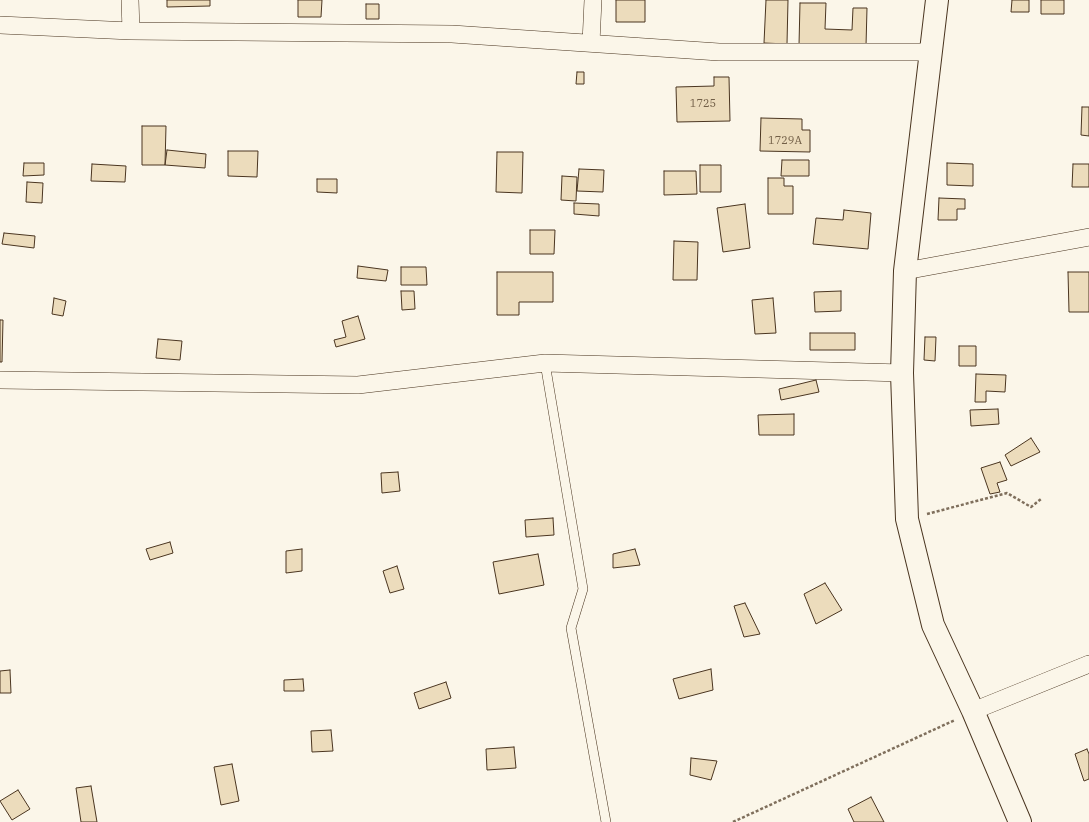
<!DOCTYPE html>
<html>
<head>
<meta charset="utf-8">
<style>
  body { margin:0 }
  canvas { display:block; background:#fbf6e9 }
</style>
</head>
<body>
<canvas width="1089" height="822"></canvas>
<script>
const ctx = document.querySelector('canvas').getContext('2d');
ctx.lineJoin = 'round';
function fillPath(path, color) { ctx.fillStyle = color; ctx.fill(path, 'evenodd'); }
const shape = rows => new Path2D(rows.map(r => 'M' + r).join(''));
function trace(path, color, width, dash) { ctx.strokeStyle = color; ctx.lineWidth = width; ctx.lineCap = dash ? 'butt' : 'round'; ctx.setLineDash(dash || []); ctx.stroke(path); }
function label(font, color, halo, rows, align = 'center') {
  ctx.font = font + ' "IBM Plex Serif",serif'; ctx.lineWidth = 3; ctx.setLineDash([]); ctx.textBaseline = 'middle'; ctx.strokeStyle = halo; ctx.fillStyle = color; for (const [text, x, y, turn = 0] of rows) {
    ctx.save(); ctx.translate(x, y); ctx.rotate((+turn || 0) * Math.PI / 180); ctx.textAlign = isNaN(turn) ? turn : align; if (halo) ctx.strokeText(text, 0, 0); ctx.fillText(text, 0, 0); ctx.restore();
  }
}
const building = shape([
  [167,0,210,0,210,6,167,7,167,0],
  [298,0,322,0,321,17,298,17,298,0],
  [616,0,645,0,645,22,616,22,616,0],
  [766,0,788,0,787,44,764,43,766,0],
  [1012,0,1029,0,1029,12,1011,12,1012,0],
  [1041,0,1064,0,1064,14,1041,14,1041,0],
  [800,3,826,3,825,29,852,30,853,8,867,8,866,46,799,45,800,3],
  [366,4,379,4,379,19,366,19,366,4],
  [577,72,584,72,584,84,576,84,577,72],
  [714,77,729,77,730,121,677,122,676,87,714,86,714,77],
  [1082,107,1089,107,1089,136,1081,135,1082,107],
  [761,118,802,119,802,130,810,130,810,152,760,151,761,118],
  [142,126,166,126,165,165,142,165,142,126],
  [167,150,206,154,205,168,165,165,167,150],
  [228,151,258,151,257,177,228,176,228,151],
  [497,152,523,152,522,193,496,192,497,152],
  [782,160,809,160,809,176,781,176,782,160],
  [24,163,44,163,44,175,23,176,24,163],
  [947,163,973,164,973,186,947,185,947,163],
  [92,164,126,166,125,182,91,181,92,164],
  [1073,164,1089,164,1089,187,1072,187,1073,164],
  [700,165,721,165,721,192,700,192,700,165],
  [579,169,604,170,603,192,577,191,579,169],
  [664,171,696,171,697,194,664,195,664,171],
  [562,176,577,177,576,201,561,200,562,176],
  [768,178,784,178,784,186,793,186,793,214,768,214,768,178],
  [317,179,337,179,337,193,317,192,317,179],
  [27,182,43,183,42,203,26,202,27,182],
  [939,198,965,199,965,209,957,209,957,220,938,220,939,198],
  [574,203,599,204,599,216,574,214,574,203],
  [745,204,750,248,723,252,717,208,745,204],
  [844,210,871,213,868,249,813,244,816,218,843,220,844,210],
  [530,230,555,230,554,254,530,254,530,230],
  [4,233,35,236,34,248,2,244,4,233],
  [674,241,698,242,697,280,673,280,674,241],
  [358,266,388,270,386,281,357,278,358,266],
  [401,267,426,267,427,285,401,285,401,267],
  [497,272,553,272,553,302,519,302,519,315,497,315,497,272],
  [1068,272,1089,272,1089,312,1069,312,1068,272],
  [401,291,414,291,415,309,402,310,401,291],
  [841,291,841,311,815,312,814,292,841,291],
  [54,298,66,301,63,316,52,314,54,298],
  [773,298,776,333,755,334,752,300,773,298],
  [358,316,365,339,336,347,334,340,346,337,342,321,358,316],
  [0,320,3,320,2,362,0,362,0,320],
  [810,333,855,333,855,350,810,350,810,333],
  [925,337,936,337,935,361,924,360,925,337],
  [158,339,182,341,180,360,156,358,158,339],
  [959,346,976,346,976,366,959,366,959,346],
  [976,374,1006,375,1005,392,986,391,986,402,975,402,976,374],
  [816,380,819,392,781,400,779,389,816,380],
  [998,409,999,424,971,426,970,410,998,409],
  [794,414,794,435,759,435,758,415,794,414],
  [1031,438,1040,452,1011,466,1005,455,1031,438],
  [1000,462,1007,480,997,483,1000,492,990,494,981,468,1000,462],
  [398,472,400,491,382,493,381,473,398,472],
  [553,518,554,535,526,537,525,520,553,518],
  [170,542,173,553,150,560,146,549,170,542],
  [302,549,302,571,286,573,286,551,302,549],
  [635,549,640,565,613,568,613,554,635,549],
  [538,554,544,585,499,594,493,562,538,554],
  [397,566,404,589,390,593,383,571,397,566],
  [825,583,842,610,816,624,804,594,825,583],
  [745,603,760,634,744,637,734,606,745,603],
  [711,669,713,690,679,699,673,679,711,669],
  [10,670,11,693,0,693,0,671,10,670],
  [303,679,304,691,284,691,284,680,303,679],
  [446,682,451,698,419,709,414,693,446,682],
  [331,730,333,751,312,752,311,731,331,730],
  [514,747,516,768,487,770,486,749,514,747],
  [1087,749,1089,754,1089,779,1084,781,1075,754,1087,749],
  [691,758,717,761,711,780,690,775,691,758],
  [232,764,239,801,221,805,214,767,232,764],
  [91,786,97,822,81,822,76,788,91,786],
  [18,790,30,809,12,820,0,801,18,790],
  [871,797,884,822,854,822,848,809,871,797]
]);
fillPath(building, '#ecdcbc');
trace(building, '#4a3520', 1);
const lane = shape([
  [545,363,583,589,571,628,606,822]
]);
const street = shape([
  [130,0,131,31],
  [0,25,131,31,452,34,719,52,931,52],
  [591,43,593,0],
  [905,271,1089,237],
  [0,380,358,385,545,363,902,373],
  [973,711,1089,664]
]);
const secondary = shape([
  [937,0,905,271,902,373,907,519,933,625,973,711,1020,822]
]);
trace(lane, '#4a3520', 10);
trace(street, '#4a3520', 18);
trace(secondary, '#4a3520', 24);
trace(shape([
  [927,514,1007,493,1031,507,1041,499],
  [733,822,955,720]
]), '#7f6f5c', 2.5, [3, 2]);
trace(lane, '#fbf6e9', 9);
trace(street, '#fbf6e9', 17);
trace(secondary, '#fbf6e9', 22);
label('11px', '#725f47', null, [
  ["1725",703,104],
  ["1729A",785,141]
]);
</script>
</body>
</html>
